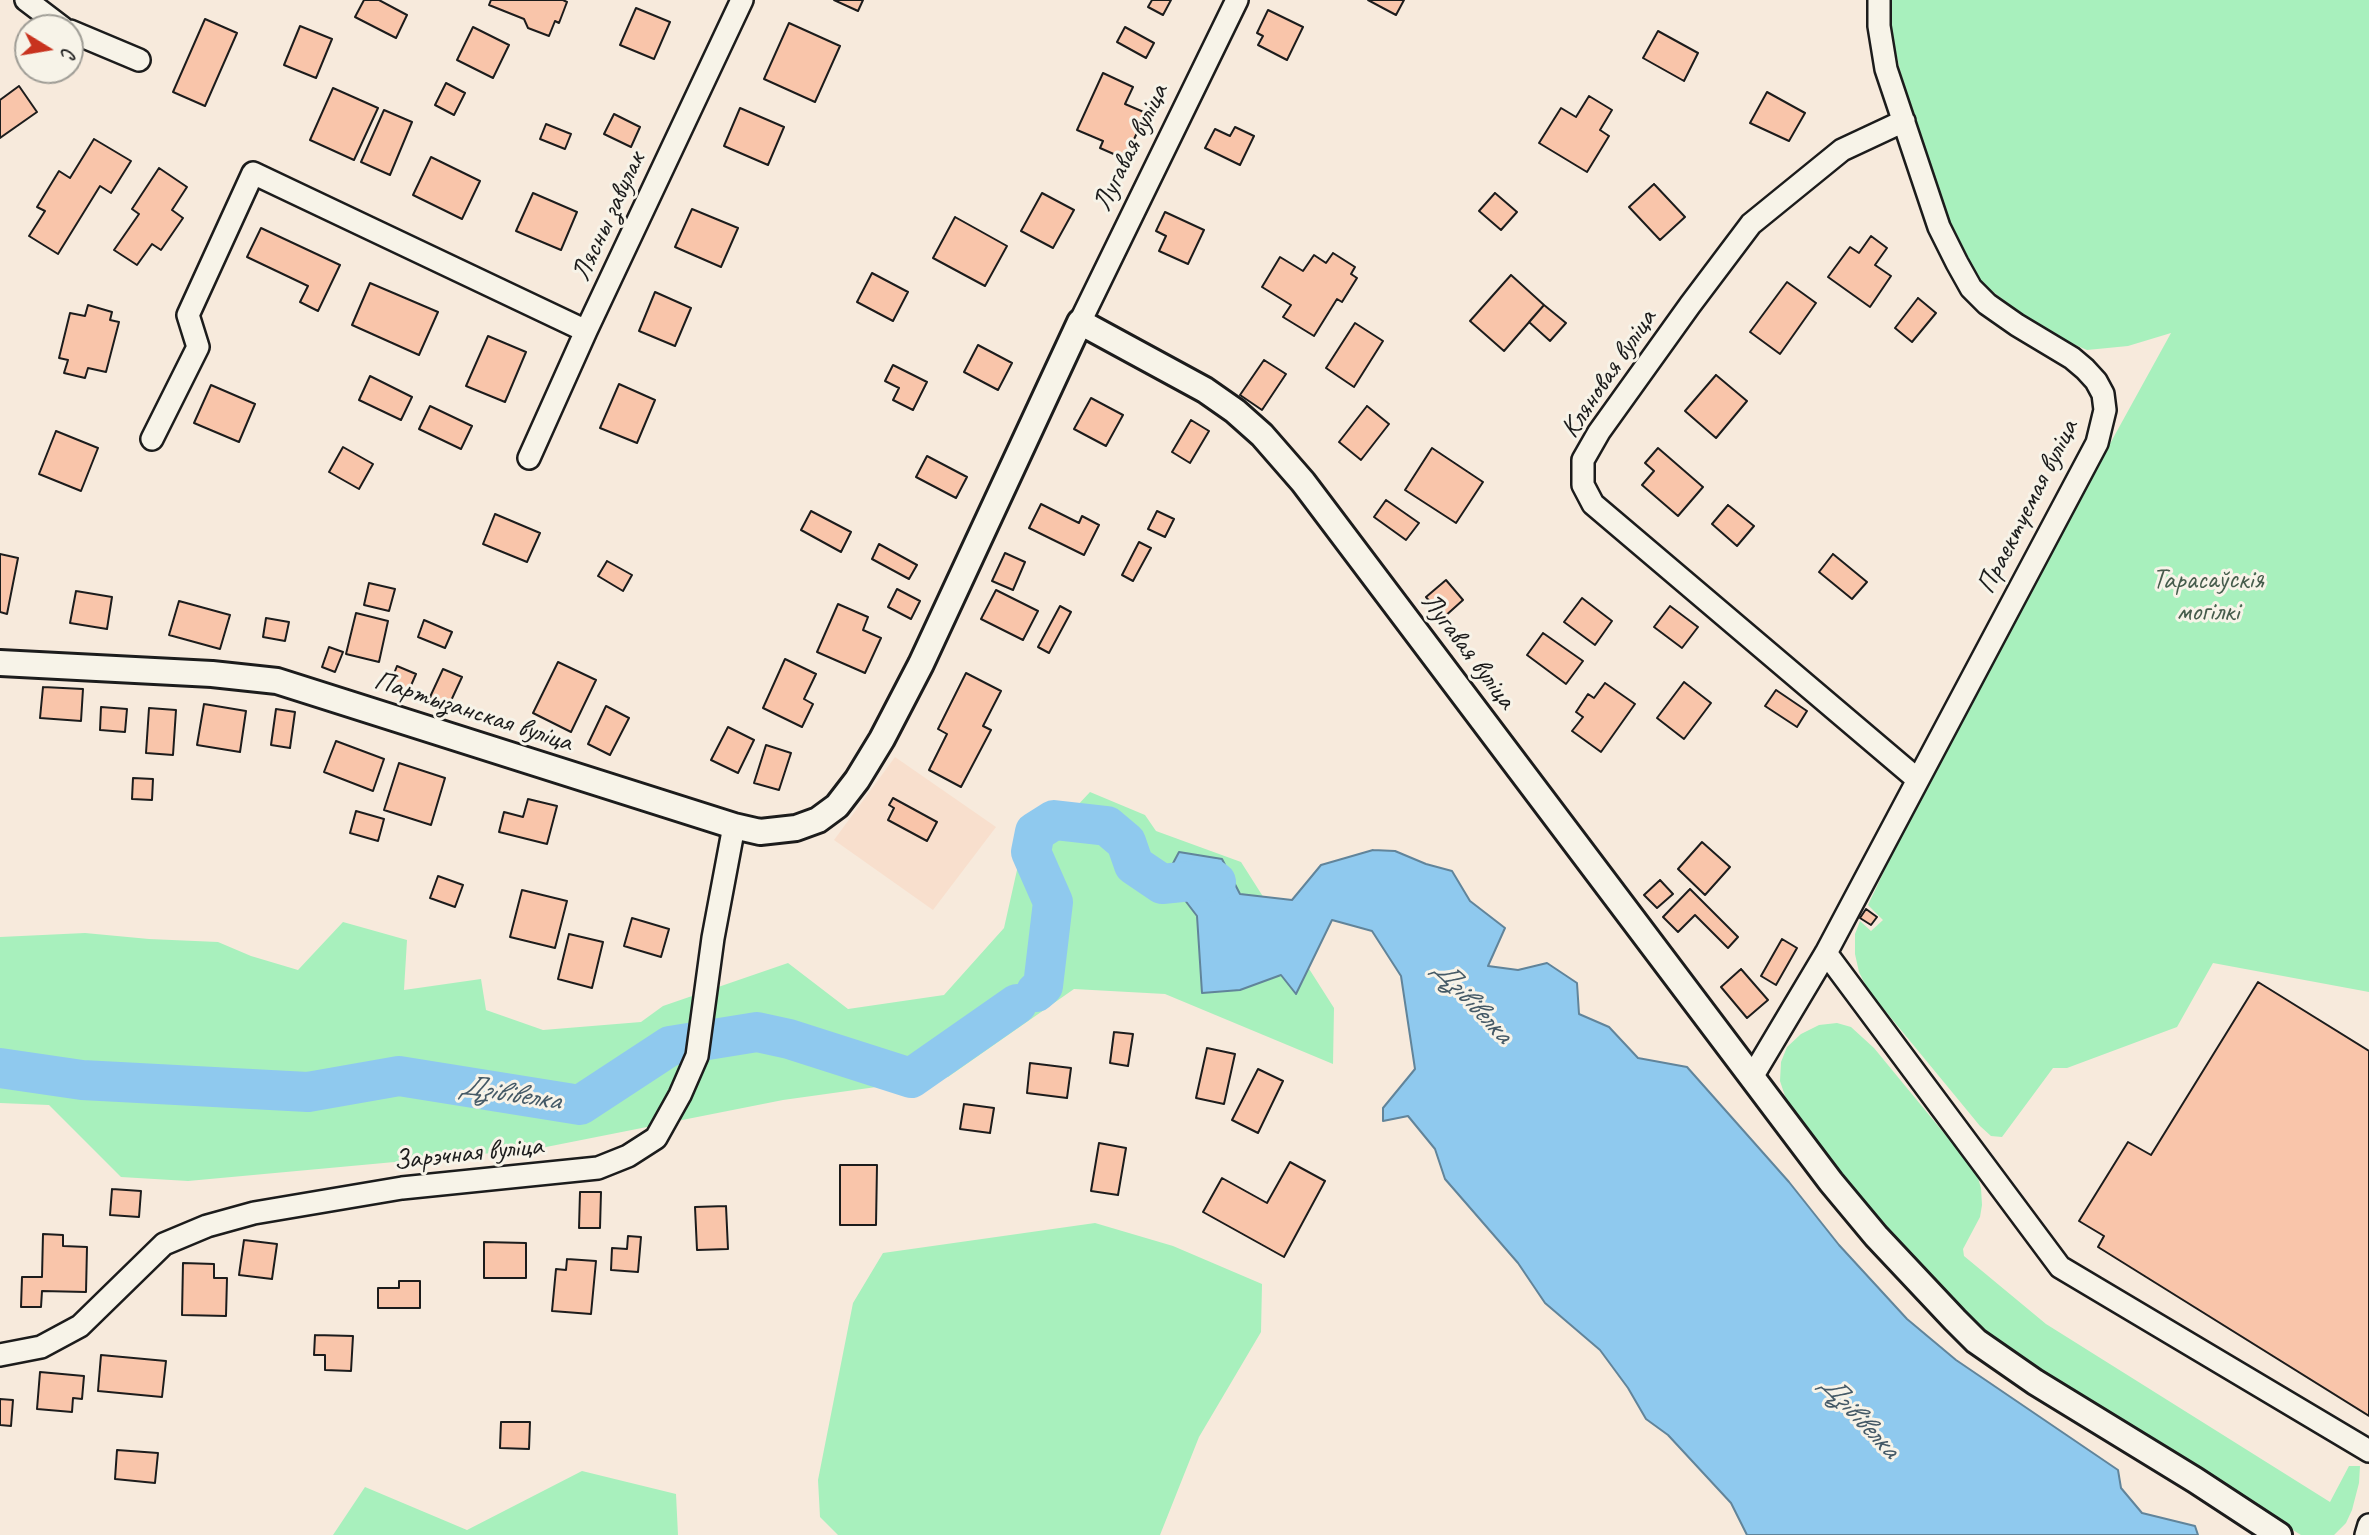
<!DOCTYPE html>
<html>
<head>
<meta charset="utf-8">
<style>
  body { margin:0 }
  #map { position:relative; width:2369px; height:1535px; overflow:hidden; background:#f7eadc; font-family:Caveat,sans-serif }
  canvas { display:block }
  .north { position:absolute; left:14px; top:14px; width:70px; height:70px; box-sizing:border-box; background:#f7f3e8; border:2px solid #9f9d96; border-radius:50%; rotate:101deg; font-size:19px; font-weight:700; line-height:28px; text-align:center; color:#1c1c1c }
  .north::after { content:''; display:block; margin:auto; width:24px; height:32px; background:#c8321e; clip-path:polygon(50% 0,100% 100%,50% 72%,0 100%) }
</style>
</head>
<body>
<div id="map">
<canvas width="2369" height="1535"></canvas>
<div class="north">С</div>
</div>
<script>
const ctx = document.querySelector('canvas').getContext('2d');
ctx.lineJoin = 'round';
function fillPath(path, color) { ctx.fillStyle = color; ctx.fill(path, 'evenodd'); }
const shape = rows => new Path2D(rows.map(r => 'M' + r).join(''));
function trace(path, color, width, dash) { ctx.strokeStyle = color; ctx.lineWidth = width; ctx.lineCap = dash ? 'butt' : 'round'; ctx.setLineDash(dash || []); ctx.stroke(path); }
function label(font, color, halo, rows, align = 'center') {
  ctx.font = font + ' Caveat,sans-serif'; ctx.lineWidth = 6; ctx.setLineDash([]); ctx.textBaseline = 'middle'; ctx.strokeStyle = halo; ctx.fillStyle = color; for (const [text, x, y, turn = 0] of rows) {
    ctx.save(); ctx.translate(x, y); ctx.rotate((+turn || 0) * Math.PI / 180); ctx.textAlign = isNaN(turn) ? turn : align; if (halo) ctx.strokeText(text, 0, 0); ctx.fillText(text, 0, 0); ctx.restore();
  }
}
fillPath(shape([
  [895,757,996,827,933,910,834,840]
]), '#f8dfcd');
fillPath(shape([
  [1886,0,2369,0,2369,992,2213,963,2177,1027,2067,1068,2053,1068,2002,1137,1991,1136,1980,1126,1868,990,1859,972,1855,954,1855,934,1860,921,1871,931,1883,920,1868,905,1945,743,2171,333,2128,346,2087,350,2045,332,1983,284,1961,247,1939,196,1901,74,1887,14],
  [1090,792,1145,815,1156,831,1241,862,1334,1008,1333,1064,1165,994,1074,989,948,1077,783,1100,536,1149,188,1181,121,1177,49,1105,0,1103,0,937,85,933,149,939,218,942,251,956,298,970,343,922,407,940,404,990,481,979,486,1010,543,1030,641,1022,663,1006,788,963,848,1009,944,995,1004,928,1017,870],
  [1837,1023,1851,1027,1874,1048,1976,1172,1981,1188,1982,1205,1980,1217,1963,1249,1964,1256,2046,1324,2330,1502,2349,1466,2360,1466,2359,1483,2352,1510,2346,1523,2334,1535,2301,1535,2025,1363,1995,1342,1963,1313,1893,1243,1787,1102,1780,1081,1781,1062,1787,1047,1801,1034,1819,1025],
  [1095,1223,1173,1246,1262,1284,1261,1332,1199,1437,1160,1535,838,1535,820,1517,818,1480,853,1303,883,1253],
  [582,1471,676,1494,678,1535,333,1535,365,1487,467,1530]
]), '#a8f0bd');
const water = shape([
  [1373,850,1395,851,1426,864,1452,871,1470,901,1505,928,1488,966,1518,970,1547,963,1577,983,1579,1014,1609,1027,1638,1058,1687,1067,1789,1182,1839,1245,1907,1319,1956,1360,2118,1470,2121,1488,2142,1513,2195,1526,2198,1535,1747,1535,1731,1503,1668,1435,1646,1419,1628,1388,1600,1350,1545,1303,1518,1263,1445,1179,1435,1149,1408,1116,1383,1121,1383,1108,1415,1069,1401,976,1372,931,1332,920,1296,994,1281,975,1240,990,1202,993,1197,916,1184,899,1162,884,1179,852,1222,859,1240,894,1292,900,1321,865,1373,850]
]);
fillPath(water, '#8fc9ee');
trace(water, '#61849a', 2);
trace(shape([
  [1036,992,1043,986,1053,902,1031,852,1035,832,1054,820,1107,826,1126,842,1134,865,1162,884,1212,879,1216,882],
  [0,1068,82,1080,308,1092,399,1076,580,1105,670,1046,757,1032,789,1039,911,1078,1017,1004]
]), '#8fc9ee', 40);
const building = shape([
  [364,0,379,0,407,15,396,38,355,17,364,0],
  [491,0,563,0,567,2,559,23,555,21,549,36,528,28,524,19,489,5,491,0],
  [834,0,863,0,858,11,834,0],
  [1152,0,1171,0,1163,15,1148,7,1152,0],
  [1368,0,1404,0,1396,15,1368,0],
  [636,8,670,22,654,59,620,45,636,8],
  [1268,10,1303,27,1287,60,1258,45,1263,36,1257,33,1268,10],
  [205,19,237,33,205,106,173,92,205,19],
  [789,23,840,46,815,102,764,79,789,23],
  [300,26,332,39,316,78,284,65,300,26],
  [473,27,509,45,493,78,457,60,473,27],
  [1125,27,1154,43,1146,58,1117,42,1125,27],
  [1658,31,1698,53,1684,81,1643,58,1658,31],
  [1103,73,1133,87,1125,104,1146,113,1125,159,1100,148,1103,141,1077,130,1103,73],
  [446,83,465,93,454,115,435,105,446,83],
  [19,86,37,112,0,138,0,100,19,86],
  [333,88,378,108,354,160,310,140,333,88],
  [1767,92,1805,113,1789,141,1750,123,1767,92],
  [1589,96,1612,110,1600,130,1609,136,1587,172,1539,143,1561,108,1576,117,1589,96],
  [740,108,784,127,768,165,724,146,740,108],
  [384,110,412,122,390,175,361,162,384,110],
  [614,114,640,127,631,147,604,134,614,114],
  [546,124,571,134,565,149,540,139,546,124],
  [1235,127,1254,136,1240,165,1205,148,1215,129,1230,136,1235,127],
  [94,139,131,161,111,193,100,186,58,254,29,236,45,211,37,207,59,171,70,178,94,139],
  [431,157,480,181,462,219,413,195,431,157],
  [159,168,187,187,172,210,183,218,161,250,152,244,137,265,114,250,139,214,132,209,159,168],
  [1654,184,1685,217,1660,240,1629,207,1654,184],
  [533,193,577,212,561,250,516,231,533,193],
  [1042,193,1074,210,1053,248,1021,231,1042,193],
  [1495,193,1517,212,1501,230,1479,211,1495,193],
  [692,209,738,228,721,267,675,247,692,209],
  [1165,212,1204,230,1188,264,1159,251,1166,236,1156,231,1165,212],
  [955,217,1007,246,985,286,933,258,955,217],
  [261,228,340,265,318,311,300,302,308,286,247,257,261,228],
  [1871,236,1887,248,1875,265,1891,276,1870,307,1828,277,1850,247,1859,253,1871,236],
  [1333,253,1355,267,1351,274,1357,278,1342,302,1337,299,1314,336,1283,317,1291,305,1262,287,1280,257,1303,271,1314,255,1326,263,1333,253],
  [872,273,908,292,893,321,857,302,872,273],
  [1511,275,1544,305,1504,351,1470,321,1511,275],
  [1787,282,1816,303,1780,354,1750,332,1787,282],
  [370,283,438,312,419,355,352,325,370,283],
  [655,292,691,308,675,346,639,331,655,292],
  [1918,298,1936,313,1912,342,1895,328,1918,298],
  [88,305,112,312,110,320,119,322,106,372,88,368,85,378,64,373,68,360,59,358,70,313,85,316,88,305],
  [1544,305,1566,323,1550,341,1529,322,1544,305],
  [1355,323,1383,341,1354,387,1326,368,1355,323],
  [488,336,526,352,505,402,466,386,488,336],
  [978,345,1012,363,998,390,964,372,978,345],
  [1264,360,1286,374,1262,410,1240,395,1264,360],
  [893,365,927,382,913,410,893,400,899,388,885,381,893,365],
  [1716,375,1747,401,1716,438,1685,411,1716,375],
  [370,376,412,397,401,420,359,400,370,376],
  [619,384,655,400,637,443,600,428,619,384],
  [211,385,255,404,239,442,194,423,211,385],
  [1091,398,1123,415,1106,446,1074,429,1091,398],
  [430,406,472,426,461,449,419,429,430,406],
  [1367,406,1389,424,1361,460,1339,442,1367,406],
  [1191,420,1209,431,1190,463,1172,452,1191,420],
  [56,431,98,448,81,491,39,474,56,431],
  [343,447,373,464,359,489,329,472,343,447],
  [1432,448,1483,482,1456,523,1405,490,1432,448],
  [1658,448,1703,487,1678,516,1642,485,1654,471,1645,463,1658,448],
  [927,456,967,477,956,498,916,477,927,456],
  [1386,500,1419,523,1406,540,1374,517,1386,500],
  [1041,504,1079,523,1082,516,1099,525,1084,555,1029,528,1041,504],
  [1728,505,1754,526,1737,546,1712,524,1728,505],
  [811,511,851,532,841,552,801,530,811,511],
  [1157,511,1174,519,1165,537,1148,529,1157,511],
  [495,514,540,533,527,562,483,544,495,514],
  [1139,542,1151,548,1133,581,1122,575,1139,542],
  [879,544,917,565,909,579,872,559,879,544],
  [1005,553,1025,562,1013,590,992,581,1005,553],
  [0,554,18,558,7,614,0,612,0,554],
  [1833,554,1867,582,1852,599,1819,572,1833,554],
  [607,561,632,575,623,591,598,576,607,561],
  [1446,580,1463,600,1443,618,1426,597,1446,580],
  [369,583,395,589,389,611,364,605,369,583],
  [897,589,920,601,911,619,888,607,897,589],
  [996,590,1038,611,1023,640,981,619,996,590],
  [76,591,112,597,107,629,70,623,76,591],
  [1582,598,1612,621,1595,645,1564,622,1582,598],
  [179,601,230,615,220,649,169,635,179,601],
  [838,604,868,617,863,630,881,638,865,673,817,652,838,604],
  [1060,606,1071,612,1049,653,1038,647,1060,606],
  [1670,606,1698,627,1682,648,1654,627,1670,606],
  [356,613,388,621,379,662,346,654,356,613],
  [266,618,289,622,285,641,263,637,266,618],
  [424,620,452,632,445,648,418,637,424,620],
  [1543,633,1583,661,1566,684,1527,655,1543,633],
  [329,647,343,652,335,672,322,667,329,647],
  [785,659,816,674,804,699,813,704,802,727,763,708,785,659],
  [558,662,596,680,571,732,533,713,558,662],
  [397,666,416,674,406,697,388,689,397,666],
  [443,669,462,677,449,705,430,697,443,669],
  [966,673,1001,691,983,726,991,730,961,787,929,770,947,734,938,729,966,673],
  [1684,682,1711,703,1684,739,1657,718,1684,682],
  [1605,683,1635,704,1601,752,1572,731,1583,717,1576,712,1588,694,1594,698,1605,683],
  [43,687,83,689,81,721,40,718,43,687],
  [1776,690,1807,711,1797,727,1765,706,1776,690],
  [204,704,246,711,240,752,197,745,204,704],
  [606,706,629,718,610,755,588,744,606,706],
  [101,707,127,709,125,732,100,730,101,707],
  [149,708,176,710,173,755,146,753,149,708],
  [276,709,295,712,290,748,271,745,276,709],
  [728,727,754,740,738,773,711,760,728,727],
  [336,741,384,759,373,791,324,772,336,741],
  [766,745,791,753,779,790,754,783,766,745],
  [399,763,445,778,431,825,384,810,399,763],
  [133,778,153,779,152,800,132,799,133,778],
  [893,798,937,822,927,841,888,820,894,808,889,805,893,798],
  [528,799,557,806,547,844,499,832,504,812,523,817,528,799],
  [356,811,384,819,378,841,350,833,356,811],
  [1702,842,1730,867,1705,895,1678,869,1702,842],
  [438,876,463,885,455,907,430,898,438,876],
  [1660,880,1673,894,1657,908,1644,895,1660,880],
  [1690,889,1738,937,1728,948,1695,915,1678,932,1663,917,1690,889],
  [522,890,567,901,555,948,510,937,522,890],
  [1866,909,1877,917,1871,925,1860,918,1866,909],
  [632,918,669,929,661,957,624,946,632,918],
  [569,934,603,942,592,988,558,979,569,934],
  [1782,939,1797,948,1776,985,1761,976,1782,939],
  [1741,969,1768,1000,1747,1018,1721,987,1741,969],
  [2258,982,2369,1051,2369,1416,2098,1247,2104,1236,2079,1221,2128,1142,2151,1155,2258,982],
  [1114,1032,1133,1034,1128,1066,1110,1063,1114,1032],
  [1207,1048,1235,1054,1224,1104,1196,1098,1207,1048],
  [1030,1063,1071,1068,1067,1098,1027,1093,1030,1063],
  [1258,1069,1283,1081,1258,1133,1232,1120,1258,1069],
  [964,1104,994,1108,990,1133,960,1129,964,1104],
  [1099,1143,1126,1148,1118,1195,1091,1191,1099,1143],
  [1290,1162,1325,1181,1284,1257,1203,1212,1222,1178,1267,1203,1290,1162],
  [840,1165,877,1165,876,1225,840,1225,840,1165],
  [112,1189,141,1191,139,1217,110,1215,112,1189],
  [580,1192,601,1192,600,1228,579,1228,580,1192],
  [726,1206,728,1249,697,1250,695,1207,726,1206],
  [43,1234,63,1235,63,1246,87,1247,86,1292,42,1291,41,1307,21,1307,22,1277,42,1277,43,1234],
  [628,1236,641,1237,638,1272,611,1270,612,1248,627,1249,628,1236],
  [244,1240,277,1244,272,1279,239,1275,244,1240],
  [484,1242,526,1243,526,1278,484,1278,484,1242],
  [567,1259,596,1261,591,1314,552,1311,556,1269,566,1270,567,1259],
  [183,1263,214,1264,214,1278,227,1278,226,1316,182,1315,183,1263],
  [399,1281,420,1281,420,1308,378,1308,378,1288,399,1288,399,1281],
  [315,1335,353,1336,351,1371,325,1370,325,1355,314,1355,315,1335],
  [101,1355,166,1361,162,1397,98,1391,101,1355],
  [40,1372,84,1376,82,1399,73,1398,72,1412,37,1409,40,1372],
  [0,1399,13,1400,11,1426,0,1425,0,1399],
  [501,1422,530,1422,529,1449,500,1448,501,1422],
  [117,1450,158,1453,155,1483,115,1479,117,1450]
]);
fillPath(building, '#f9c5aa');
trace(building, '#1c1c1c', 2);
const minor = shape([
  [26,0,63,28],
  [70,31,139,60],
  [1904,121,1842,150,1751,224,1690,305,1599,432,1583,460,1583,485,1593,504,1917,779],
  [1080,322,1237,0],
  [152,439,198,347,188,315,253,173,586,331],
  [529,458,586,331,742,0],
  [1826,953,2060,1267,2369,1451],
  [1752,1077,1826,953,2097,443,2105,410,2103,394,2096,381,2085,369,2072,358,2017,325,1987,304,1971,288,1957,263,1939,227,1886,69,1879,26,1879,0],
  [0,1355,41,1347,80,1326,164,1244,207,1226,254,1213,402,1188,598,1168,628,1156,656,1138,680,1095,697,1056,713,938,734,826],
  [2366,1535,2369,1525]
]);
const tertiary = shape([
  [0,663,212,674,277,681,734,826,760,832,796,828,818,820,837,806,857,780,882,739,921,664,1080,322,1205,390,1235,411,1262,435,1303,482,1831,1182,1876,1236,1955,1320,1976,1341,2035,1382,2195,1480,2279,1535]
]);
trace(minor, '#1c1c1c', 26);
trace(tertiary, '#1c1c1c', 30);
trace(minor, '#f7f3e8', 21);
trace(tertiary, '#f7f3e8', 24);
label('28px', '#1c1c1c', '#f7f3e8', [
  ["Лугавая вуліца",1131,148,-64],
  ["Лясны завулак",609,217,-65],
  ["Кляновая вуліца",1609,374,-56],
  ["Праектуемая вуліца",2028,507,-63],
  ["Лугавая вуліца",1468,651,53],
  ["Партызанская вуліца",473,712,18],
  ["Зарэчная вуліца",468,1154,-6]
]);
label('28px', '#465c4c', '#f7f3e8', [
  ["Тарасаўскія",2208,581],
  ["могілкі",2208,613]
]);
label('italic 30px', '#445966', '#f7f3e8', [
  ["Дзівівелка",1472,1002,47],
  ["Дзівівелка",510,1094,9],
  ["Дзівівелка",1859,1417,47]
]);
</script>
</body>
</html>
